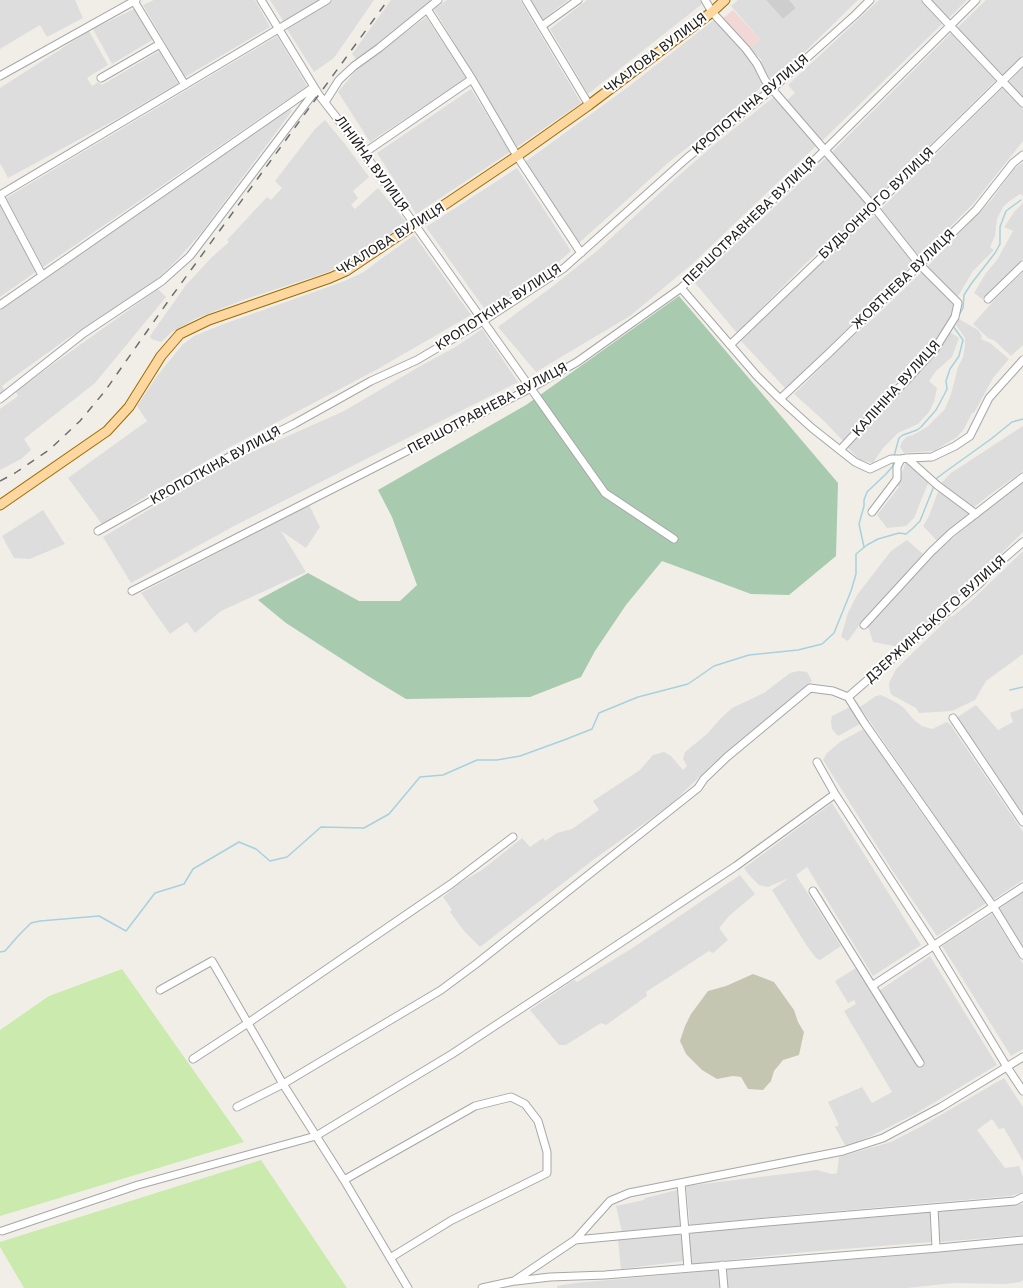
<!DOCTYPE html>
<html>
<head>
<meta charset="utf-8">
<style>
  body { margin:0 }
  canvas { display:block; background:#f1eee7 }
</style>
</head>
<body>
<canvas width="1023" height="1288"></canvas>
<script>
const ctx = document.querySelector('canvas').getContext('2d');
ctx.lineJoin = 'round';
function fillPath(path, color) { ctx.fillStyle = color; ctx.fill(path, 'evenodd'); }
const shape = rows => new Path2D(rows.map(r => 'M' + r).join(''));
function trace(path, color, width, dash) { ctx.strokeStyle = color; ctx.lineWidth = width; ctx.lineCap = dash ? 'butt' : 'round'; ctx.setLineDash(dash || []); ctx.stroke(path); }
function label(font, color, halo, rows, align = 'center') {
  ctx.font = font + ' "DejaVu Sans",sans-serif'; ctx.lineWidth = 4; ctx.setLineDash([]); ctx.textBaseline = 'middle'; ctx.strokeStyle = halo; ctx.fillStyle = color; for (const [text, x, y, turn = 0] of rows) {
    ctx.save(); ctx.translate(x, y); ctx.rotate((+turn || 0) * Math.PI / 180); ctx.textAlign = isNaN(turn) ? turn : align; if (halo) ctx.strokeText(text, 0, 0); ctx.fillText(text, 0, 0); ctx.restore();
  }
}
fillPath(shape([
  [0,0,75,0,83,18,47,37,40,25,0,49],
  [154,0,255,0,270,27,185,77,143,5],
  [270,0,319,0,284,22],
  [333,0,374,0,334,58,314,72,287,29],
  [391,0,432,0,357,60,352,54],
  [447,0,520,0,581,103,517,147,434,9],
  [530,0,568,0,542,20],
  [587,0,700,0,702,4,588,94,550,29],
  [738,0,766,0,783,19,796,8,789,0,858,0,773,83,759,63,762,60,750,49,760,39,731,6],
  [879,0,921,0,943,23,822,141,786,101,795,93,788,85],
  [929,0,967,0,948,19],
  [986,0,1023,0,1023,55,1003,75,957,28],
  [136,8,154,39,112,64,93,29],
  [426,17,466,78,370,142,338,92,358,68],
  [715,19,743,48,764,85,710,130,669,162,579,243,525,162,628,87],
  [89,31,108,65,87,78,92,86,98,82,102,85,159,51,178,83,115,120,8,178,0,163,0,88],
  [953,31,997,79,873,201,832,152],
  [277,36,307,86,43,267,6,198],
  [1023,67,1023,99,1008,83],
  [1003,87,1023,105,1023,141,973,204,919,258,898,234,881,209],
  [471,89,510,152,416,214,377,153],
  [775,96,816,146,691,265,630,316,536,372,498,327,553,286,598,250,676,178,715,144],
  [289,108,292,111,201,233,177,260,155,281,68,338,14,377,2,386,5,391,0,394,0,310],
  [325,120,345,144,369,177,353,191,358,198,351,205,355,209,378,188,407,223,343,264,328,272,243,300,195,319,172,332,161,342,151,339,150,336,186,285,211,258,229,242,227,240,267,197,271,200,282,188,275,181,315,129],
  [827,157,868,206,803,266,737,333,695,283],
  [1023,163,1023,196,1020,194,1007,203,1003,207,997,219,995,236,990,247,994,250,973,271,957,298,926,268,992,199,1015,168],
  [517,168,571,251,547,272,486,311,426,227],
  [1023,203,1023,259,982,299,974,293,986,273,997,260,1013,231,1004,227,1015,211],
  [0,205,37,271,0,297],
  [877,215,915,262,786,389,741,341,809,273,871,218],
  [414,235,471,315,376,370,230,447,145,497,102,524,68,478,147,421,137,406,157,376,182,345,194,336,221,325,342,282,362,273],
  [923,271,956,303,953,317,929,354,910,373,893,384,874,404,863,418,853,435,845,443,823,420,794,394,851,338,874,318],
  [1023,272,1023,345,1011,356,995,341,988,338,973,324,997,297],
  [158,289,166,297,95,383,24,439,31,450,21,459,0,470,0,409,18,396,16,392,45,370],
  [959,319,978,330,982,336,981,339,990,343,1009,359,993,378,974,413,972,413,964,429,957,437,934,451,904,453,900,447,902,442,906,437,913,435,927,427,945,409,951,394,958,367,963,357,965,345,965,338,956,325],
  [482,329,518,382,234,526,131,583,103,537,150,509,243,456,344,411,417,368,457,346],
  [950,332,959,338,952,357,936,371,929,381,937,388,934,402,929,412,918,424,898,433,883,448,873,463,860,460,847,447,878,413,929,362],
  [1023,426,1023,471,992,493,973,508,941,483,951,473],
  [906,462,929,481,914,518,906,526,887,528,877,515,899,487,897,485],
  [1023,482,1023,532,974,580,899,647,873,642,868,626,882,610,938,551,982,513],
  [939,489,970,512,938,542,923,526,929,516],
  [309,505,320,527,306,548,281,531,306,572,221,611,195,633,187,622,170,634,141,593],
  [43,510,65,544,30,559,14,558,2,536],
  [907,540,923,554,871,613,860,624,848,641,841,637,848,613,857,595,891,551],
  [1023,551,1023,654,986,681,975,700,952,711,919,713,916,708,892,695,890,692,889,683,896,669,951,616,952,617,969,603],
  [799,671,807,672,812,681,713,764,671,804,593,860,480,947,464,931,450,912,452,910,443,897,460,883,482,870,522,838,530,847,543,838,545,841,557,833,572,829,599,810,593,801,640,770,653,755,664,752,671,756,683,770,687,766,683,759,685,752,707,734,720,719,732,708,764,693,790,673],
  [881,695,897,703,904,708,914,720,922,726,932,729,947,722,950,724,1023,832,1023,880,993,900,860,707,876,696],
  [976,705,998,730,1013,722,1010,713,1023,708,1023,815,981,751,956,718],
  [850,707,860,724,838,736,832,729,831,722,832,716],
  [865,728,915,804,986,903,937,936,892,870,823,760,827,753,840,742],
  [832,803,921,945,873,976,807,867,796,875,841,946,820,960,816,958,807,946,772,890,789,878,768,887,759,885,749,875,744,868],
  [740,875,755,894,729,916,719,928,728,940,713,953,709,951,646,992,647,996,606,1025,601,1023,566,1045,559,1045,530,1010,574,980,577,982,634,947],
  [1023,892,1023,948,999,909],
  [992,914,1023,964,1023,1049,1011,1056,942,946],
  [930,956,997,1065,915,1114,869,1137,850,1145,845,1145,835,1127,839,1125,828,1102,862,1087,872,1103,892,1092,844,1011,856,1004,854,1000,848,1003,835,981,856,968,873,995],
  [1004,1078,1023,1107,1023,1161,1004,1128,999,1129,992,1119,977,1130,1005,1168,1019,1166,1023,1177,1023,1192,1010,1196,791,1215,690,1225,686,1186,817,1170,832,1174,837,1173,839,1157,891,1142,920,1127],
  [677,1190,681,1226,622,1232,616,1206,644,1200,645,1198],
  [1023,1204,1023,1235,940,1242,938,1212],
  [930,1212,931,1242,806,1252,691,1264,688,1233,747,1227],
  [682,1234,685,1261,621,1269,618,1240],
  [1023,1243,1023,1280,1020,1282,1005,1284,954,1283,907,1288,727,1288,726,1269,909,1255],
  [720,1270,721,1288,557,1288,557,1286,575,1283]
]), '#dedddd');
fillPath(shape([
  [733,10,760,39,750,49,722,19]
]), '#f1d8d6');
fillPath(shape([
  [766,0,789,0,796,8,783,19]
]), '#cecece');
fillPath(shape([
  [753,974,774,982,794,1010,798,1022,804,1032,799,1055,783,1060,774,1071,771,1081,763,1090,748,1089,741,1077,733,1076,717,1079,702,1070,686,1054,680,1041,685,1026,691,1014,708,991,726,986]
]), '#c5c6b2');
fillPath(shape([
  [122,969,244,1142,0,1216,0,1030,49,996],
  [261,1160,347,1288,24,1288,0,1247,0,1242]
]), '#caebad');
fillPath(shape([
  [679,296,838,483,836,556,789,595,751,594,662,561,626,605,595,651,581,677,530,697,406,699,368,676,286,623,258,600,308,573,359,601,400,601,417,585,392,517,378,490,526,405]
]), '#a8caae');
trace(shape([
  [959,315,963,308,964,295,971,284,995,253,1000,244,1000,227,1006,211,1021,200],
  [894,456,899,438,903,435,917,430,921,427,936,410,944,395,947,389,946,381,950,369,959,356,963,340,953,326],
  [936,480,937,478,945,472,991,439,1012,422,1023,419],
  [864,547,859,524,864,506,864,500,867,492,886,474,893,466,893,461],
  [1010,690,1023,687],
  [0,952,5,951,19,935,31,923,40,921,99,916,126,931,155,893,184,884,193,869,239,842,256,849,270,861,287,857,321,827,364,828,389,814,420,777,443,775,477,760,497,760,520,756,564,740,592,729,599,713,638,697,688,684,714,666,749,655,798,650,822,644,834,633,851,591,856,574,856,554,867,545,878,539,899,533,906,534,912,529,920,521,934,486]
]), '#a7d1df', 1.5);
const minor = shape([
  [261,0,319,95,364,153,605,493,674,539],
  [526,0,589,105],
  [705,0,712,12,746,49,757,64,765,80,772,89,874,207,920,265,958,303,955,317,935,349,904,383,888,398,840,450],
  [926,0,1023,103],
  [134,1,185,85],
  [427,9,472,79,517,156,581,253],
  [542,26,578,0],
  [0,76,136,0],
  [101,78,160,44],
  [325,102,339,80,354,66,379,48,438,0],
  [364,153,472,79],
  [0,195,327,0],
  [0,196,42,275],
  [681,288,757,376,780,399,812,428,855,462,870,469,891,459,901,459],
  [988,299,1023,265],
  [0,305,314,87],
  [730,345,874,207,1023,61],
  [0,399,84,333,162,281,190,256,316,90],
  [780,399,829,353,976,210,1013,163,1023,155],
  [907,458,937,485,976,514],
  [872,512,897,479,897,467,901,459,907,458,932,457,955,446,970,436,989,398,1023,360],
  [98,531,178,486,236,453,294,424,371,381,417,360,483,321,564,268,687,158,772,89,855,15,870,0],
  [132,591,531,388,577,362,681,288,825,150,976,0],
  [864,625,931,552,951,533,1023,477],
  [848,697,980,583,992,569,1023,542],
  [953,718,1023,822],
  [817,762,835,794,934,946,1007,1067,1023,1091],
  [813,891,920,1063],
  [872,986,1023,887],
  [160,990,212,961,283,1084,344,1180,408,1288],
  [193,1059,248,1023,451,884,513,837],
  [237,1107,283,1084,441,990,476,964,698,788,704,779,727,757,810,688,833,691,848,697,865,724,993,906,1023,955],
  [344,1180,475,1106,511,1097,525,1104,538,1121,547,1152,547,1173,452,1220,390,1258],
  [681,1183,688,1268],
  [934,1208,936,1248],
  [2,1231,138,1185,316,1136,452,1054,575,973,736,866,835,794],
  [575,1240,767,1222,1015,1201,1023,1197],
  [722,1265,724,1288],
  [516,1281,550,1277,605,1275,939,1248,1023,1240],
  [482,1288,514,1281,575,1240,610,1201,629,1193,843,1151,883,1138,941,1107,1023,1057]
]);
const major = shape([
  [0,505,107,431,129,407,161,356,180,334,209,320,330,278,346,271,517,156,589,105,712,12,725,0]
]);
trace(minor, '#a7a7a7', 9);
trace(major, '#9d6c00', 11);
trace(minor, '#fff', 7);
trace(major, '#fdd7a0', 9);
trace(shape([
  [0,481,15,473,49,450,80,421,105,391,169,300,388,0]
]), '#6e6e6e', 1.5, [8, 8]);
label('13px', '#202020', '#fff', [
  ["ЧКАЛОВА ВУЛИЦЯ",656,54,-37],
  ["КРОПОТКІНА ВУЛИЦЯ",751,105,-40],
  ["ЛІНІЙНА ВУЛИЦЯ",371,164,54],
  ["БУДЬОННОГО ВУЛИЦЯ",877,204,-44],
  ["ПЕРШОТРАВНЕВА ВУЛИЦЯ",750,222,-44],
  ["ЧКАЛОВА ВУЛИЦЯ",391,240,-32],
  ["ЖОВТНЕВА ВУЛИЦЯ",904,280,-44],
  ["КРОПОТКІНА ВУЛИЦЯ",499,308,-33],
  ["КАЛІНІНА ВУЛИЦЯ",897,389,-48],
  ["ПЕРШОТРАВНЕВА ВУЛИЦЯ",488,409,-28],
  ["КРОПОТКІНА ВУЛИЦЯ",216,466,-29],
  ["ДЗЕРЖИНСЬКОГО ВУЛИЦЯ",936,620,-42]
]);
</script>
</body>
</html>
